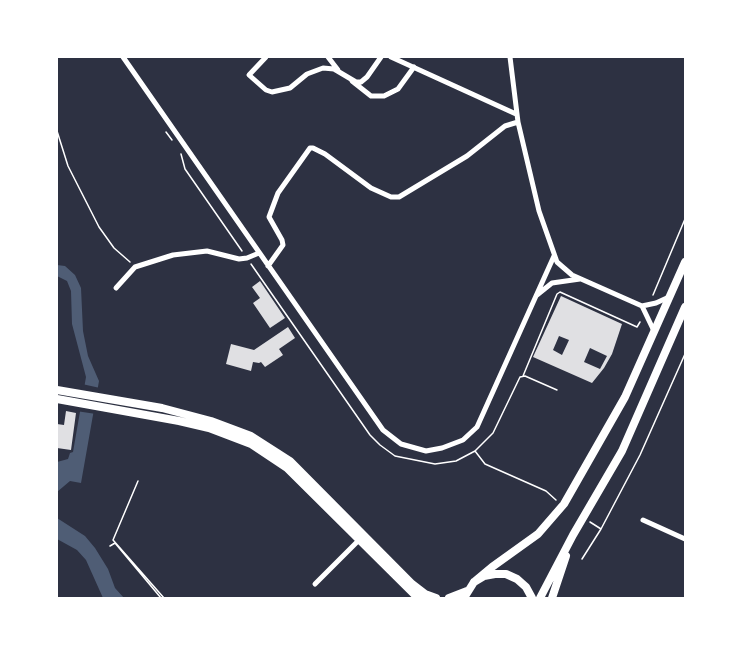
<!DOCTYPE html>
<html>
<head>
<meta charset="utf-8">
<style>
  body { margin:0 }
  #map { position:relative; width:742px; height:655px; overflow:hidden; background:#2d3142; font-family:Figtree,sans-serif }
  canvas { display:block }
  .frame { position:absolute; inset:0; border:58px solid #fff; pointer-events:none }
</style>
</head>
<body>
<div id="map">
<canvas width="742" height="655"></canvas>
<div class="frame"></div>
</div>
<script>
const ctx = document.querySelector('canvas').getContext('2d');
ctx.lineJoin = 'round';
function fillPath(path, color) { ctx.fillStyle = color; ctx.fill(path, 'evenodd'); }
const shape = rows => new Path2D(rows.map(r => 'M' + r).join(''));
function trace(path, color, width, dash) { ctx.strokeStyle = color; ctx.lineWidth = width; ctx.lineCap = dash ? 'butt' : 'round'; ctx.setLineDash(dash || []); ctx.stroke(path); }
fillPath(shape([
  [57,265,65,266,75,275,81,288,83,331,88,356,99,381,81,483,70,481,57,492,57,462,68,459,70,453,73,452,86,377,72,324,71,291,67,281,57,276],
  [57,518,85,536,95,548,108,569,115,588,124,598,103,598,86,560,77,550,57,539]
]), '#4f5d75');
fillPath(shape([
  [82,384,100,388,96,414,76,411]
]), '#2d3142');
fillPath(shape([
  [260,281,285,318,270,328,253,303,260,298,252,287],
  [561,296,622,324,612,354,604,368,592,383,533,357],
  [559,336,569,340,562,355,553,350],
  [590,348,607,356,600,369,584,362],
  [288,327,295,338,279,349,283,355,265,367,261,362,259,363,253,362,251,371,226,364,231,344,254,350],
  [66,411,76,413,71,450,57,448,57,424,64,425]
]), '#e0e0e3');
trace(shape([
  [57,131,68,166,99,227,114,248,130,262],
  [166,132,172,140],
  [181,154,185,169,242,251],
  [251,264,370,435,380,445,395,456,435,464,456,461,475,451,493,433,520,377,525,376,557,390],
  [653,295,685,219],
  [523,376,557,294,560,292,637,327,640,322],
  [475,451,485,464,546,491,556,500],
  [138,481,113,540,164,598],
  [601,529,640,455,685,354],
  [110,546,115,543,161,598],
  [582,559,601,529,590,522]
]), '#fff', 1.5);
trace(shape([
  [123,57,383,430,401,444,426,451,442,448,463,440,477,427,554,256],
  [266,57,249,75,266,90,272,92,290,88,307,74,323,68,334,69,356,82,361,82,367,77,381,57],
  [328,57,338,70],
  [391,57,516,114],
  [510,57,518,122,539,211,557,262,572,275,642,306],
  [352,81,371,96,384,96,398,89,414,67],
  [268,266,283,245,282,240,269,217,278,193,310,148,313,148,325,154,371,188,391,197,399,197,467,156,505,126,518,122],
  [116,288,135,267,173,255,207,251,239,259,247,258,259,253],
  [537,295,552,283,580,279],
  [654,331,642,306,656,303,669,297],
  [643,520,685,539],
  [315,584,359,540]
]), '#fff', 5);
trace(shape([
  [57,390,162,408,211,421,251,436,290,461,412,584,425,594,436,598],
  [57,399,179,421,209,428,251,444,287,468,418,598],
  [474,582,492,567,538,534,564,504,625,397,685,262],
  [449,598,467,591],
  [464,598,474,582,484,576,495,574,506,574,517,579,526,587,532,598],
  [540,598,573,535,622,451,685,307],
  [552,598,566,556]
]), '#fff', 8);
</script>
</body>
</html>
